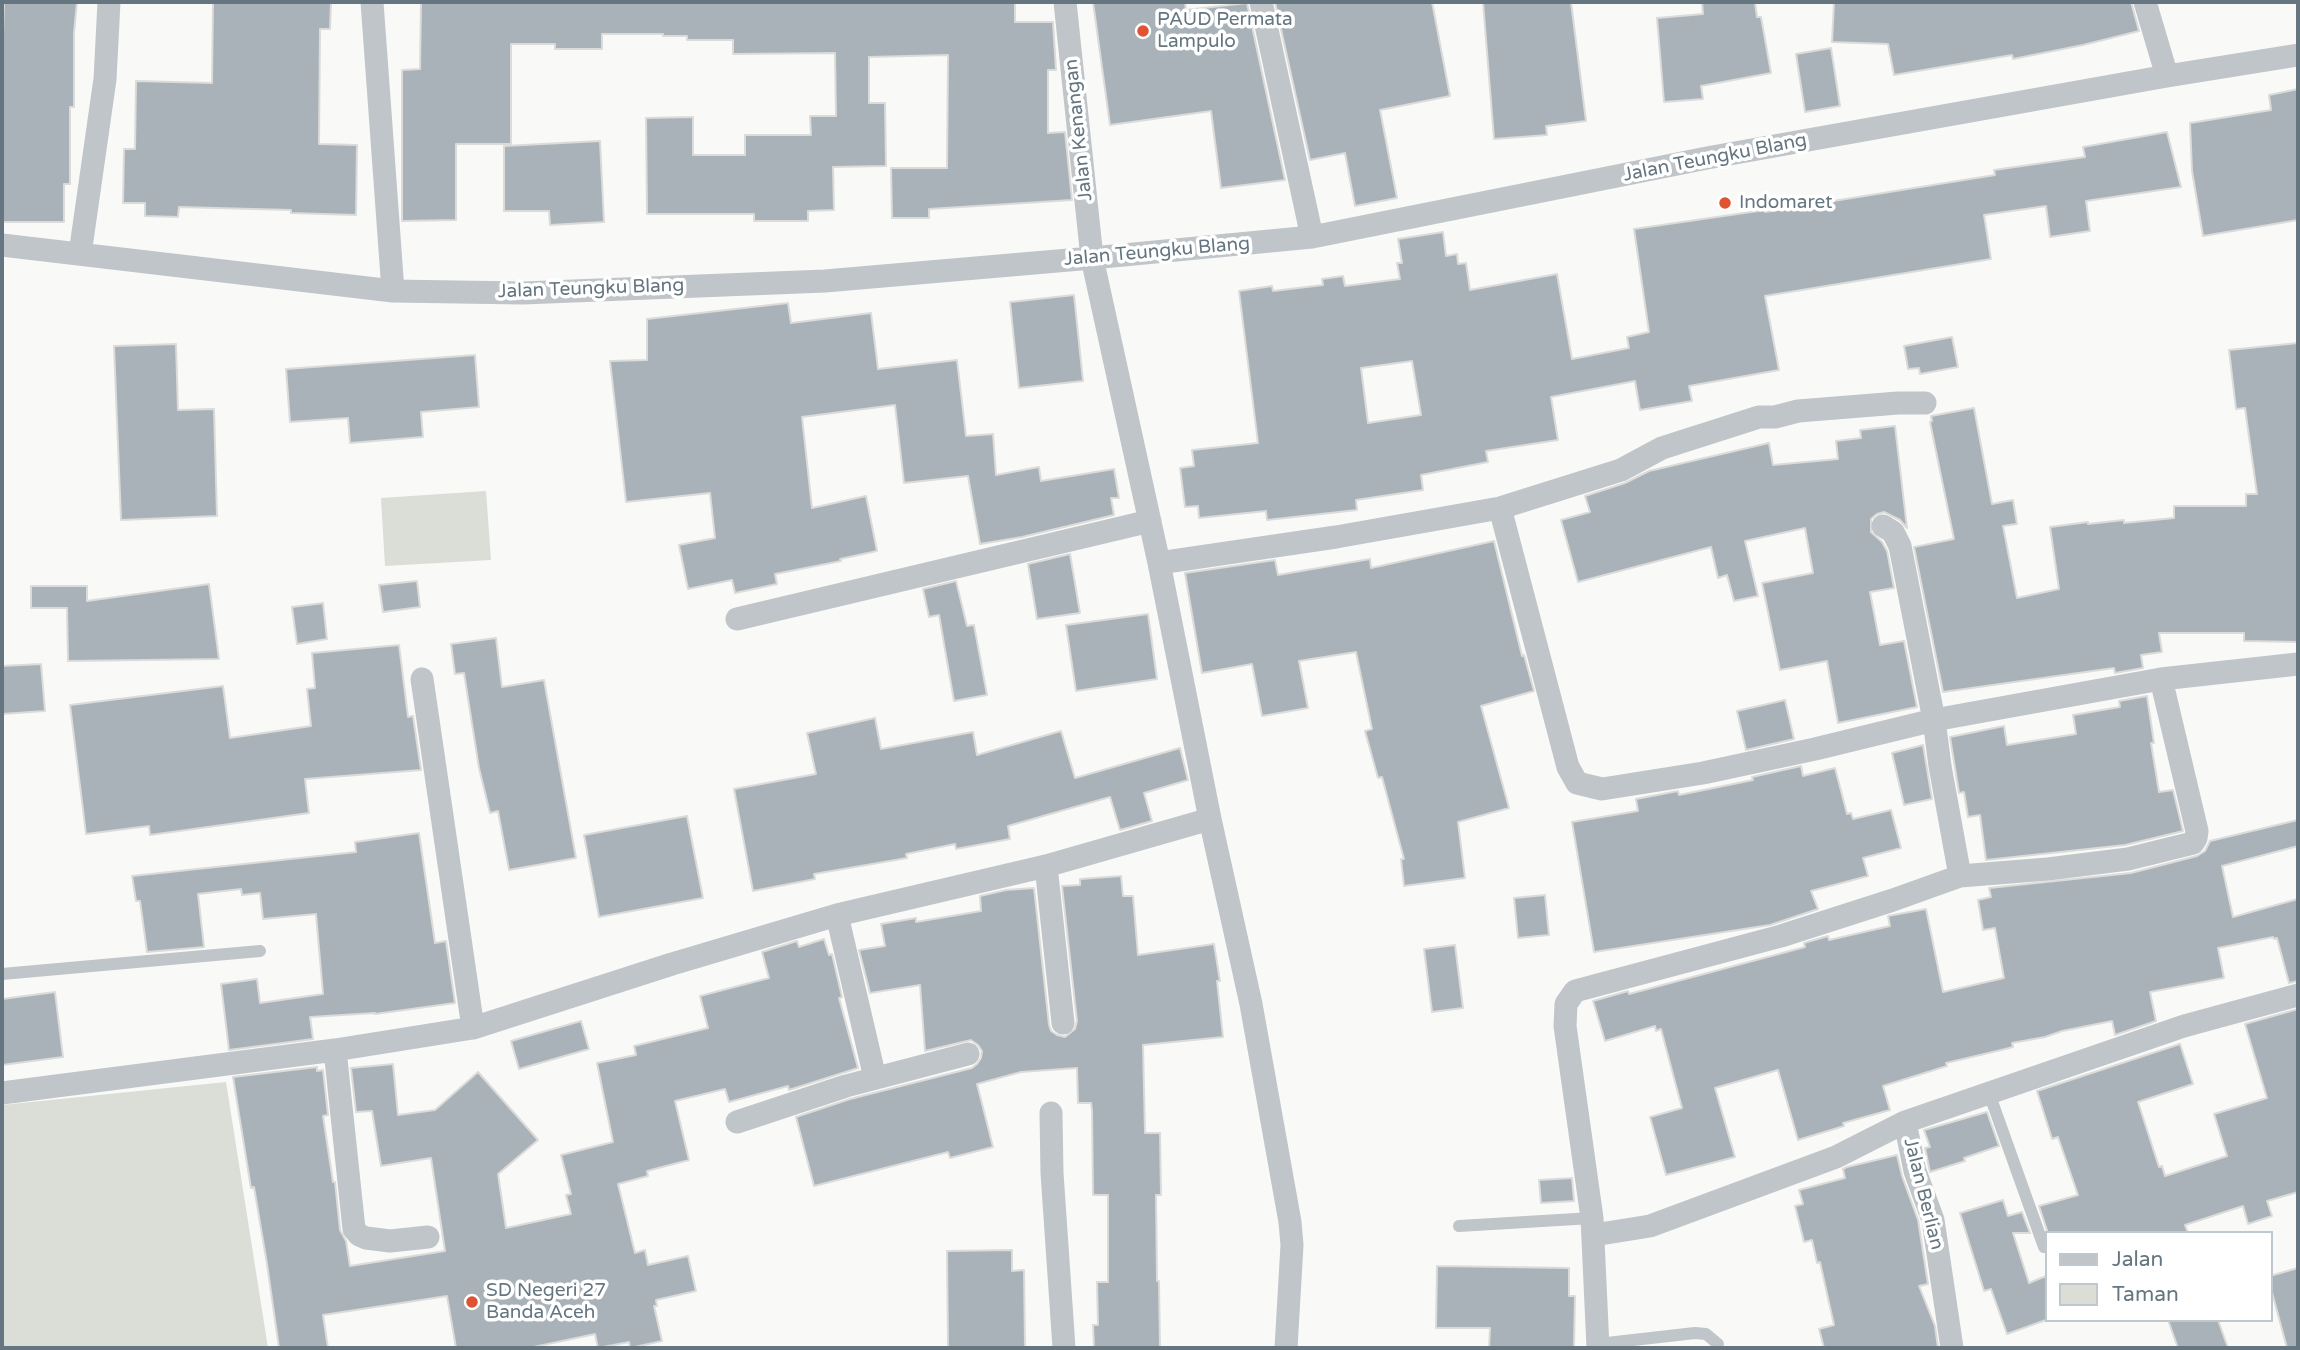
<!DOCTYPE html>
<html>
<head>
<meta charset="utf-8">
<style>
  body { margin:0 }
  #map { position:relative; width:2300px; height:1350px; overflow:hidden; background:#f9f9f7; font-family:"Varela Round",sans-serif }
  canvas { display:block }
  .frame { position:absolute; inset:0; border:4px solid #657681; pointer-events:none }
  .legend { position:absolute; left:2045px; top:1231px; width:228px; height:91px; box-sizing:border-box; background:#fff; border:2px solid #c1c8cd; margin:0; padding:9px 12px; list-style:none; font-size:21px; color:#657681 }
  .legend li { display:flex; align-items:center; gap:14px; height:35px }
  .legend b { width:35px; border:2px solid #c1c8cd }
</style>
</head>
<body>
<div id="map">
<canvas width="2300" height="1350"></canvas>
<div class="frame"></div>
<ul class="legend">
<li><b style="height:9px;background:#c0c5c9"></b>Jalan</li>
<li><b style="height:19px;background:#daded6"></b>Taman</li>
</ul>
</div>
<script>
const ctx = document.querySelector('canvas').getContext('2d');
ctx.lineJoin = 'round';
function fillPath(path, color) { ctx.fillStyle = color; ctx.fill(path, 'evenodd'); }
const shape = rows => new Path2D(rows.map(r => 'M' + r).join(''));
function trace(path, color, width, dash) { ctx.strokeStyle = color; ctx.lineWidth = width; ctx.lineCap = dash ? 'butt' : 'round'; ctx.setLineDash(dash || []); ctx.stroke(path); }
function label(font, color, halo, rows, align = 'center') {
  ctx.font = font + ' "Varela Round",sans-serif'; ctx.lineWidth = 7; ctx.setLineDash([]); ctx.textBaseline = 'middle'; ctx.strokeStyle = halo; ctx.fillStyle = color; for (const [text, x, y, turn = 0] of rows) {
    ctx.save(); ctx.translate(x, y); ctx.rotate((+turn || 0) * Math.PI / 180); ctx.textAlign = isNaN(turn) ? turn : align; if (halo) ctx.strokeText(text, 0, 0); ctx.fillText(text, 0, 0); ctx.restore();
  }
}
fillPath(shape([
  [486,491,491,560,385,566,381,498],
  [226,1082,268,1348,2,1348,2,1105]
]), '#daded6');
const building = shape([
  [4,2,77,2,74,33,74,107,70,107,70,184,64,184,64,222,2,222,2,66,4,2],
  [213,2,331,2,330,29,320,29,319,144,357,145,356,215,291,213,291,210,179,207,178,217,145,216,145,203,123,203,124,149,135,149,136,81,212,83,213,2],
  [421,2,1015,2,1015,22,1053,22,1056,70,1048,70,1048,133,1065,132,1072,200,929,209,929,218,892,218,891,168,947,168,948,55,869,57,869,103,885,103,886,166,833,167,834,210,808,211,808,221,754,221,754,214,647,214,646,118,693,117,693,155,745,155,745,135,811,135,810,116,836,116,835,53,733,54,733,40,687,40,687,36,663,36,663,34,602,34,602,49,555,49,555,44,511,44,511,144,456,144,456,220,402,221,402,70,420,69,421,2],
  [1093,2,1185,2,1186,10,1247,3,1285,180,1221,188,1211,111,1110,125,1093,2],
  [1275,2,1432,2,1450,96,1380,110,1397,198,1355,206,1345,153,1310,160,1275,2],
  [1483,2,1571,2,1586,121,1546,126,1547,135,1494,139,1483,2],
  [1702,2,1755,2,1757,17,1761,17,1771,73,1701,86,1703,99,1664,102,1657,18,1703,14,1702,2],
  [1834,2,2131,2,2139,31,2083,45,2013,59,2012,55,1894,75,1888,44,1832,42,1834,2],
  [1831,48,1840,106,1805,112,1796,54,1831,48],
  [2298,89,2298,220,2203,236,2192,171,2190,123,2271,110,2269,95,2298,89],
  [2167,132,2181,187,2086,201,2090,231,2050,237,2046,206,1984,215,1991,259,1765,296,1779,370,1689,386,1692,401,1640,410,1635,381,1551,397,1558,440,1486,451,1488,462,1421,475,1423,490,1356,500,1357,510,1267,520,1266,511,1199,518,1198,506,1185,507,1180,468,1194,466,1192,450,1258,443,1239,291,1272,286,1273,291,1323,285,1322,279,1343,276,1345,286,1400,279,1397,263,1402,263,1398,239,1443,232,1446,256,1457,254,1458,264,1466,263,1470,290,1557,274,1572,359,1629,348,1627,337,1649,332,1634,229,1765,210,1765,212,1995,175,1994,170,2085,157,2083,147,2167,132],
  [1412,361,1421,415,1368,423,1361,368,1412,361],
  [600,141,604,222,550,225,549,211,504,211,504,146,600,141],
  [1074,295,1083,381,1019,388,1010,302,1074,295],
  [788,303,791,323,871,313,878,369,957,360,966,436,993,434,996,475,1039,467,1041,481,1114,469,1119,498,1111,498,1114,515,1022,537,980,544,968,476,904,483,895,405,802,417,812,508,866,496,877,551,840,559,841,561,775,574,777,584,735,593,732,580,688,589,679,545,715,538,710,493,626,502,610,361,647,360,647,319,788,303],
  [1952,337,1958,367,1920,374,1919,368,1908,369,1904,346,1952,337],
  [2298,343,2298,642,2244,641,2244,633,2159,633,2162,652,2141,655,2143,668,2115,673,2114,668,1943,692,1914,547,1954,539,1930,422,1932,421,1931,416,1974,408,1992,504,2013,500,2017,524,2003,526,2017,598,2059,589,2050,527,2088,522,2088,524,2124,520,2124,523,2174,518,2174,506,2246,506,2246,494,2257,494,2245,408,2236,409,2229,350,2298,343],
  [176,344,178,410,214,409,217,516,121,520,114,346,176,344],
  [475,355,479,407,421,412,423,437,350,443,348,418,290,422,286,369,475,355],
  [1895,426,1907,528,1900,520,1884,512,1877,514,1871,519,1871,532,1882,542,1887,551,1894,588,1870,592,1880,645,1904,641,1917,707,1838,723,1827,661,1780,670,1762,583,1813,573,1805,528,1745,541,1758,596,1734,601,1727,575,1718,578,1711,547,1578,582,1561,520,1590,512,1585,496,1625,483,1649,471,1769,443,1773,465,1838,459,1836,441,1861,438,1860,430,1895,426],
  [1494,541,1522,656,1524,655,1534,691,1481,706,1509,808,1458,822,1465,878,1404,886,1401,859,1404,859,1382,777,1378,778,1365,731,1372,729,1356,652,1299,661,1308,708,1262,716,1252,664,1202,673,1185,573,1275,560,1278,575,1370,559,1371,568,1494,541],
  [1070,554,1080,613,1037,619,1028,564,1070,554],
  [417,581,420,607,383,612,379,585,417,581],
  [956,581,967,626,974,625,987,695,954,701,939,615,929,617,923,589,956,581],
  [209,584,219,659,68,661,67,608,31,608,31,586,87,586,87,601,209,584],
  [323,603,327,639,297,644,292,607,323,603],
  [1148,614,1157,679,1076,691,1066,625,1148,614],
  [496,638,502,687,544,680,576,858,509,870,498,811,490,813,479,768,464,673,455,674,451,644,496,638],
  [399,645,408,717,413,716,421,770,305,779,309,813,150,835,149,826,86,834,70,705,223,686,230,738,311,726,307,689,315,688,312,653,399,645],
  [41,664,45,711,2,714,2,666,41,664],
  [2147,696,2154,743,2151,743,2159,792,2173,790,2183,831,2125,845,1986,860,1980,815,1968,817,1964,792,1959,793,1950,737,2004,726,2007,745,2076,734,2073,715,2120,707,2119,701,2147,696],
  [1785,700,1794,739,1746,750,1737,711,1785,700],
  [875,718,881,749,973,732,977,755,1061,731,1075,778,1180,748,1188,780,1144,793,1152,821,1120,830,1110,797,1008,826,1010,839,956,849,955,844,906,854,907,858,814,874,815,879,753,891,734,789,816,774,807,733,875,718],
  [1923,745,1932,799,1904,805,1892,753,1923,745],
  [1801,766,1803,776,1835,768,1847,814,1851,813,1853,819,1891,810,1901,848,1863,858,1868,876,1811,891,1818,909,1770,925,1594,952,1572,822,1638,811,1636,799,1678,791,1679,795,1753,780,1752,777,1801,766],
  [687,816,703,898,599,917,584,835,687,816],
  [2298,820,2298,846,2222,866,2233,917,2298,899,2298,981,2289,983,2277,938,2274,939,2273,937,2218,948,2224,978,2150,992,2156,1021,2115,1035,2112,1021,2062,1031,2045,1037,2012,1043,2013,1047,1997,1051,1946,1063,1947,1066,1883,1086,1890,1110,1843,1123,1844,1126,1798,1140,1778,1070,1715,1088,1735,1157,1666,1175,1650,1117,1682,1108,1661,1029,1656,1031,1655,1026,1605,1041,1593,1001,1628,991,1629,994,1805,947,1804,943,1828,936,1829,940,1890,926,1888,916,1926,909,1943,992,2004,978,1995,928,1983,930,1978,900,1991,897,1989,888,2131,873,2197,856,2205,851,2210,841,2298,820],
  [419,833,435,943,446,941,455,1003,375,1014,375,1013,310,1017,313,1039,229,1050,221,984,257,979,260,1003,323,994,316,914,263,919,260,893,242,895,241,889,198,894,204,947,147,952,140,901,136,901,132,876,356,852,355,842,419,833],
  [1121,876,1123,896,1133,896,1138,955,1214,944,1220,981,1217,981,1223,1037,1143,1045,1145,1133,1160,1133,1161,1195,1156,1195,1157,1281,1159,1281,1160,1348,1094,1348,1093,1325,1098,1325,1097,1282,1108,1282,1108,1195,1093,1195,1092,1110,1091,1103,1078,1103,1077,1068,1021,1072,977,1084,993,1147,950,1158,948,1152,814,1186,796,1117,850,1099,972,1068,977,1064,981,1058,982,1051,978,1045,971,1040,925,1051,920,985,870,993,859,950,885,946,881,924,916,918,916,922,981,911,980,896,1006,890,1034,888,1049,1025,1051,1031,1057,1035,1065,1037,1075,1029,1077,1021,1062,886,1080,885,1080,879,1121,876],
  [1545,895,1549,935,1518,938,1514,898,1545,895],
  [824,939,829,955,832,954,842,997,839,998,858,1068,789,1090,788,1086,729,1102,725,1089,675,1101,689,1160,647,1171,648,1176,618,1184,635,1253,645,1250,648,1265,688,1256,696,1291,656,1300,657,1306,654,1306,662,1341,630,1348,629,1342,598,1348,595,1334,529,1348,456,1348,447,1296,323,1315,328,1348,279,1348,267,1264,254,1187,251,1188,233,1077,317,1067,317,1071,323,1070,328,1115,323,1116,333,1182,335,1182,340,1230,346,1241,350,1266,445,1251,431,1158,381,1166,372,1111,356,1112,351,1068,393,1064,398,1115,435,1110,478,1072,538,1140,498,1174,506,1228,571,1214,566,1195,571,1194,561,1155,613,1142,597,1063,636,1055,634,1046,708,1028,700,996,769,978,762,952,797,941,799,947,824,939],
  [1455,945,1463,1008,1432,1012,1424,949,1455,945],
  [55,992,63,1057,2,1065,2,999,55,992],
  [2298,1009,2298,1192,2267,1201,2272,1216,2248,1224,2243,1206,2185,1225,2188,1233,2048,1233,2039,1206,2078,1195,2058,1137,2052,1139,2037,1091,2180,1044,2193,1084,2138,1102,2159,1167,2162,1166,2165,1176,2227,1156,2214,1114,2267,1098,2245,1024,2298,1009],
  [581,1021,589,1049,519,1069,511,1041,581,1021],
  [1987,1112,1999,1146,1964,1158,1965,1161,1930,1172,1925,1148,1930,1147,1924,1130,1987,1112],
  [1897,1155,1902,1176,1918,1220,1928,1284,1919,1286,1935,1326,1938,1348,1824,1348,1819,1329,1834,1325,1820,1262,1817,1263,1812,1240,1804,1242,1795,1206,1803,1204,1799,1190,1845,1178,1843,1169,1847,1167,1897,1155],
  [1572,1178,1574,1201,1541,1203,1539,1180,1572,1178],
  [2003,1200,2008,1216,2022,1212,2030,1233,2013,1233,2029,1283,2046,1276,2046,1320,2007,1334,1991,1289,1984,1291,1960,1213,2003,1200],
  [1012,1250,1012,1271,1024,1270,1025,1348,948,1348,947,1251,1012,1250],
  [1437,1266,1569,1268,1569,1296,1575,1296,1574,1348,1489,1348,1490,1328,1436,1328,1437,1266],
  [2298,1268,2298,1348,2287,1348,2270,1285,2270,1276,2298,1268],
  [2168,1320,2218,1320,2228,1348,2178,1348,2168,1320]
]);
fillPath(building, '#a9b2b8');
trace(building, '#dbdbd9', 2);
trace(shape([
  [2,974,260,951],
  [1989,1093,2044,1247],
  [1459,1226,1592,1218],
  [1598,1344,1695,1333,1706,1334,1718,1344]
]), '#c0c5c9', 12);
trace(shape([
  [372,2,393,291],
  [1065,2,1092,258,1159,563,1210,819,1251,1004,1290,1222,1292,1245,1286,1348],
  [1261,2,1312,237],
  [2145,2,2167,76],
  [2,245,393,291,523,293,825,281,1092,258,1312,237,1707,158,2167,76,2298,55],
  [80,254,105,79,109,2],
  [1500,508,1568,767,1577,783,1602,789,1703,773,1815,749,1934,720,2161,679,2298,664],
  [1159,563,1336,537,1500,508,1621,470,1662,448,1759,417,1775,417,1798,411,1898,403,1925,403],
  [737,619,1150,521],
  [422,679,473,1028],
  [1046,866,1063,1023],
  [1960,876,2048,869,2128,859,2193,843,2196,838,2197,831,2161,679],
  [837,915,875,1078],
  [335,1050,354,1229,359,1235,366,1238,390,1241,428,1237],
  [2,1093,335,1050,473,1028,672,964,837,915,1046,866,1210,819],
  [1051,1113,1052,1173,1064,1348],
  [737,1122,846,1086,968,1054],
  [1905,1122,1915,1171,1933,1220,1952,1348],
  [1594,1235,1650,1226,1836,1157,1905,1122,2184,1026,2298,995],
  [1598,1348,1592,1218,1565,1026,1566,1004,1575,991,1781,936,1893,900,1960,876,1940,766,1934,720,1900,546,1893,532,1883,526]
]), '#c0c5c9', 23);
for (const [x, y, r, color] of [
  [1143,31,7,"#df5232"],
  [1725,203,7,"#df5232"],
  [472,1302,7,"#df5232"]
]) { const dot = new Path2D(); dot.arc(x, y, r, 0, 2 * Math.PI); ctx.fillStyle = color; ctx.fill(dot); trace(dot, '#fff', 2.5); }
label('19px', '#657681', '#fff', [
  ["PAUD Permata",1157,20],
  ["Lampulo",1157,42],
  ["Indomaret",1739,203],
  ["SD Negeri 27",486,1291],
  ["Banda Aceh",486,1313]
], 'left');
label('19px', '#657681', '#fff', [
  ["Jalan Kenangan",1079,130,-96],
  ["Jalan Teungku Blang",1715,158,-11],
  ["Jalan Teungku Blang",1157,252,-5],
  ["Jalan Teungku Blang",591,289,-2],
  ["Jalan Berlian",1923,1194,76]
]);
</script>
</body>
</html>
